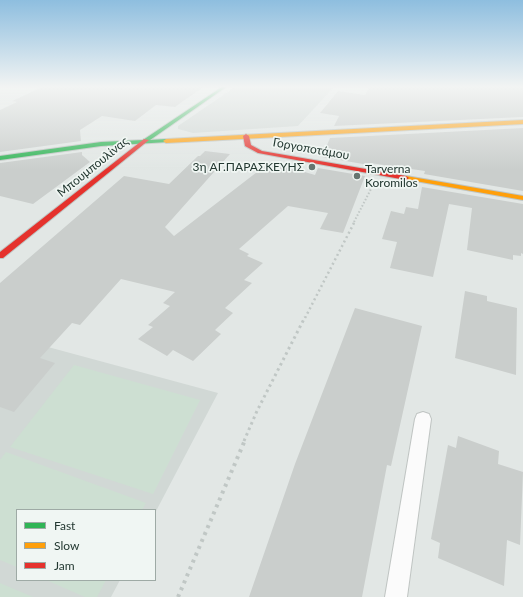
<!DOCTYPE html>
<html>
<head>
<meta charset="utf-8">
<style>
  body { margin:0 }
  #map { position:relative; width:523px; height:597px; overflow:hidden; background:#e2e7e5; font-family:Lato,sans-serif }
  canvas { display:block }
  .legend { position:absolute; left:16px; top:509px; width:140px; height:72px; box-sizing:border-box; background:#f0f6f3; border:1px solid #9eaaa5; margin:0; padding:5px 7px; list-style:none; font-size:12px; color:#233831 }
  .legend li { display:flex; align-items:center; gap:8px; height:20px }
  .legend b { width:20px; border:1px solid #9eaaa5 }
</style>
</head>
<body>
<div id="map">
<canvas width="523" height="597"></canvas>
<ul class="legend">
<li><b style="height:5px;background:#30b455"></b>Fast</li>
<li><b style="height:5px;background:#ff9f0a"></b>Slow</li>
<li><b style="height:5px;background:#e5322d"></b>Jam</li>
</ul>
</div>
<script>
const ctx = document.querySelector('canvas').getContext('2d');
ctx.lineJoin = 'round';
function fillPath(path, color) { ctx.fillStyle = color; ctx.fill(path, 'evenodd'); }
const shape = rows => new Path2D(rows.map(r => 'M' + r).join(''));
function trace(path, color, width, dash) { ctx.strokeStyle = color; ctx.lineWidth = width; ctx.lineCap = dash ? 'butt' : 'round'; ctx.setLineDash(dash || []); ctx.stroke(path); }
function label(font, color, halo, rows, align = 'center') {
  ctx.font = font + ' Lato,sans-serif'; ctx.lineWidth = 3.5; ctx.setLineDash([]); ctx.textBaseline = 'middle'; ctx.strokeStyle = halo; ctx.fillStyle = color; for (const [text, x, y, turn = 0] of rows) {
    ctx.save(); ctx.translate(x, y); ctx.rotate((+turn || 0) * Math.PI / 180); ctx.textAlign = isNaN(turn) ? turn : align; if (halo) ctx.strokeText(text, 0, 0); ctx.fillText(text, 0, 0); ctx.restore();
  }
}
fillPath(shape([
  [235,87,334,87,298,126,193,133,178,129,178,126],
  [0,334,218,393,155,513,155,510,17,510,17,580,120,580,111,597,0,597]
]), '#d1d8d5');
fillPath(shape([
  [74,365,200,400,153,494,10,447],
  [6,452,146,503,142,510,17,510,17,567,0,560,0,460],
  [46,580,106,580,97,597,85,597],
  [0,583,33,597,0,597]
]), '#cddfd2');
fillPath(shape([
  [42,87,203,87,175,107,156,105,135,121,102,116,80,130,81,141,0,152,0,110,17,102,12,101],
  [370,87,523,87,523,117,334,126,339,116,320,113,338,91,365,95],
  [523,128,523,191,424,174,425,171,370,163,369,165,322,157,330,138],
  [205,151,230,154,165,227,174,236,270,162,315,175,318,168,365,176,343,233,320,229,328,213,288,206,239,249,249,254,247,256,263,263,244,280,252,283,225,308,233,313,215,330,221,334,193,361,173,350,167,356,138,339,153,327,148,325,170,306,163,303,175,292,121,279,80,325,72,323,40,358,55,363,14,412,0,407,0,283,124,176,169,184,198,156,200,156],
  [82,152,82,155,90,162,33,204,0,196,0,163],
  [422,187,523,204,523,254,521,253,521,256,513,255,513,260,467,250,472,208,449,204,433,277,390,268,397,242,382,239,391,211,404,214,406,207,418,209],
  [465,291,487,296,487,301,517,308,516,375,455,358],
  [355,308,422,326,391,466,387,465,362,597,249,597,295,464],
  [458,436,499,451,498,464,523,472,520,545,507,540,504,586,438,558,440,543,431,539,448,445,456,448]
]), '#cacecc');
const lane = shape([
  [423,412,429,414,431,419,407,597,385,597,415,419,417,414,423,412]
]);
const fast = shape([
  [222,87,226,87,150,140,166,139,169,141,168,142,101,146,0,160,0,156,101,142,143,140,222,87]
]);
const slow = shape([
  [523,120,523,124,166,143,163,141,166,139,523,120],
  [406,176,523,196,523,200,404,179,404,177,406,176]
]);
const jam = shape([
  [246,134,249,136,251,145,262,151,406,176,409,178,406,180,258,153,245,146,243,136,246,134],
  [144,139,149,140,3,258,0,258,0,252,144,139]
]);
trace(lane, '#bfc4c2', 2);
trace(fast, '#bfc5c2', 2);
trace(slow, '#bfc5c2', 2);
trace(jam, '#bfc5c2', 2);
trace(shape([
  [354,222,371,189]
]), '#c0c7c5', 2, [1.5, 2]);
trace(shape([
  [305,318,355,221]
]), '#c0c7c5', 2.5, [2, 3]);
trace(shape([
  [244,441,257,411,305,317]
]), '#c0c7c5', 3, [2.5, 3.5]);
trace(shape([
  [178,597,245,440]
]), '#c0c7c5', 4, [3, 4.5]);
fillPath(lane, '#fbfbfb');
fillPath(fast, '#30b455');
fillPath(slow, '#ff9f0a');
fillPath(jam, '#e5322d');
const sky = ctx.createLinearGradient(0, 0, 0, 170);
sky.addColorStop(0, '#8ebedf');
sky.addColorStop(0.51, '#f2f4f3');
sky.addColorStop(1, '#f2f4f300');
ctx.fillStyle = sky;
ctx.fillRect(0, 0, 523, 170);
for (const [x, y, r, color] of [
  [312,167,4,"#667570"],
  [357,176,4,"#667570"]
]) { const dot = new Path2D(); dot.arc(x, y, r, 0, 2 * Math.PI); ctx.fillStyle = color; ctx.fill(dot); trace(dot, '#f0f6f3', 1.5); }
label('12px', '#233831', '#f0f6f3', [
  ["Γοργοποτάμου",311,149,10],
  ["Μπουμπουλίνας",93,167,-39]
]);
label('12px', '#233831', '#f0f6f3', [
  ["3η ΑΓ.ΠΑΡΑΣΚΕΥΗΣ",304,167],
  ["Tarverna",365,169,"left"],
  ["Koromilos",365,183,"left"]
], 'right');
</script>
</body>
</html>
